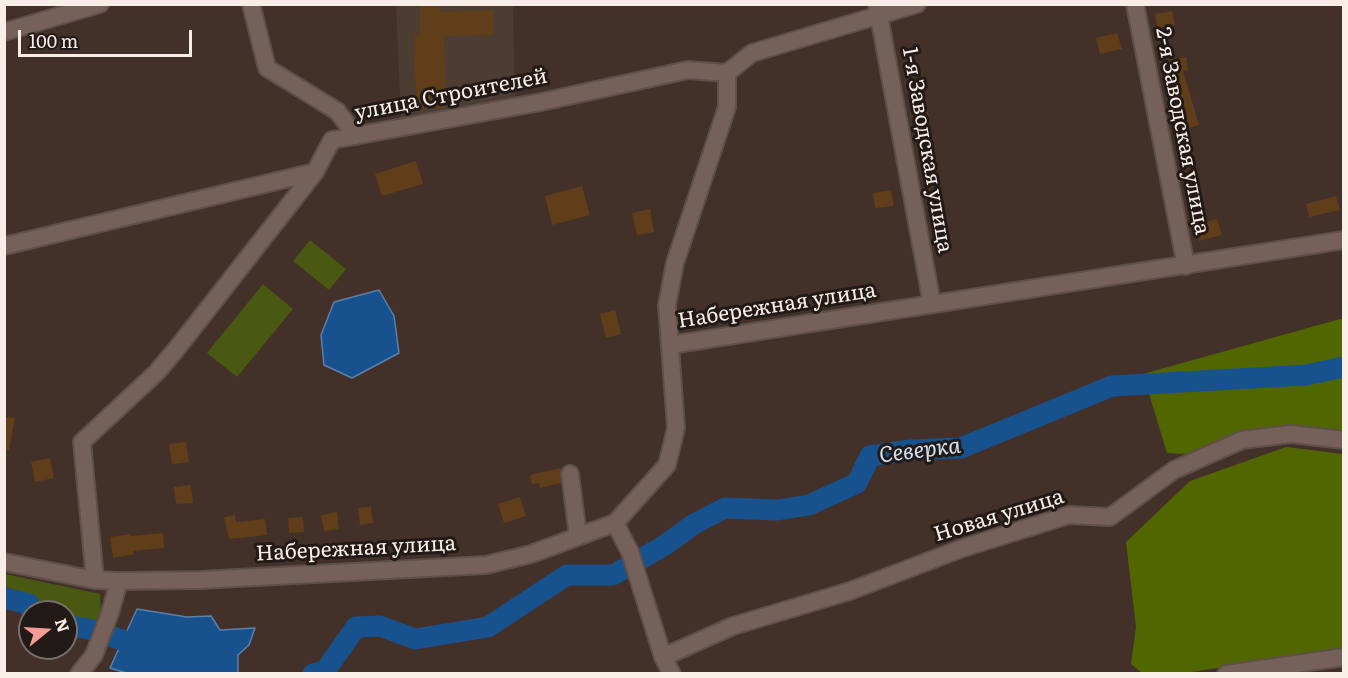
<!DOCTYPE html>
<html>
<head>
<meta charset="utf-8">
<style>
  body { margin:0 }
  #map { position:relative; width:1348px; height:678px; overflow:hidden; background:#423029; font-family:Literata,serif }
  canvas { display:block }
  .frame { position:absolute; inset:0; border:6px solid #f9ede8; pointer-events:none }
  .north { position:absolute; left:18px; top:600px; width:60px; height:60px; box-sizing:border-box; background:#221a17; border:2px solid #786e6b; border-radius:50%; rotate:72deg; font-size:16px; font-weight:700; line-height:24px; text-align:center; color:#f9ede8 }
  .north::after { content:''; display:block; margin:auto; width:21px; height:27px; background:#f59c96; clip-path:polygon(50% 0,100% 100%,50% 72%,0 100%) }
  .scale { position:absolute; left:18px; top:30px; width:174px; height:27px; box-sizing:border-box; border:3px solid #f9ede8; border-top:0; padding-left:8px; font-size:18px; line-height:21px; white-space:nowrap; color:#f9ede8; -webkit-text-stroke:4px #221a17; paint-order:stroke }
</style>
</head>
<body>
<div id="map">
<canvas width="1348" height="678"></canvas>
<div class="frame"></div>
<div class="north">N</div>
<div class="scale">100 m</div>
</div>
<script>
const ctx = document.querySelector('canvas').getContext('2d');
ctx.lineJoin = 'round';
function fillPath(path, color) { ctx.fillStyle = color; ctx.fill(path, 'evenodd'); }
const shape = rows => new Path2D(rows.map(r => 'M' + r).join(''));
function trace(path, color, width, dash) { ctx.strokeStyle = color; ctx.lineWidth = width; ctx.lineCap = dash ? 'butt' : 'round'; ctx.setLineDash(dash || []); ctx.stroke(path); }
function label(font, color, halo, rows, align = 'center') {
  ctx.font = font + ' Literata,serif'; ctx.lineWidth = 6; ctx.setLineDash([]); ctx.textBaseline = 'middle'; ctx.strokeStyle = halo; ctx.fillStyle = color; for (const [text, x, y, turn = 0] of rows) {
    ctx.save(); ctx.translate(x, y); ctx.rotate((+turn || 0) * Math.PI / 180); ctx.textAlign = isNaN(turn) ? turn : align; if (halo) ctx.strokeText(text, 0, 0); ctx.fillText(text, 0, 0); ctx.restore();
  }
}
fillPath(shape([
  [396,5,513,5,515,104,401,120]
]), '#4d3c32');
fillPath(shape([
  [310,240,346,269,329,290,293,261],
  [263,284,293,309,237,377,207,353],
  [5,574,100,594,101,611,95,622,66,616,66,612,43,611,37,597,5,587]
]), '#495911');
fillPath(shape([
  [1340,319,1343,319,1343,431,1253,433,1186,454,1167,453,1143,374],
  [1286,447,1343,454,1343,649,1185,673,1142,673,1131,664,1136,627,1126,542,1190,481]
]), '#526600');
const water = shape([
  [379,290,394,316,399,353,352,378,324,365,321,335,334,302,379,290],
  [137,609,187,617,211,616,220,630,255,628,249,645,238,655,238,673,130,674,110,668,137,609]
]);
fillPath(water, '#18528e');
trace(water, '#5c80a9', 1.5);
trace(shape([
  [4,598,29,604,32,612],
  [66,625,88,629,128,642,196,674],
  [313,674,325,671,356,627,380,626,415,639,488,627,567,575,613,575,665,545,694,524,725,508,777,510,809,505,857,483,870,456,911,450,961,448,1112,386,1306,375,1344,367]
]), '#18528e', 21);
fillPath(shape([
  [420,4,441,4,441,12,493,10,494,35,444,36,446,108,416,108,414,34,420,34],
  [1172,11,1175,25,1157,28,1155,14],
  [1117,33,1122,49,1100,54,1096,38],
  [1186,57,1188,70,1183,71,1199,125,1178,131,1164,84,1171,82,1167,60],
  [926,105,929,116,914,120,911,109],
  [416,161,423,184,382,196,375,174],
  [582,186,590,215,552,225,545,196],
  [891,190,894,206,875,208,873,193],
  [1336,196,1340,210,1309,217,1306,204],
  [650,209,654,232,637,235,632,213],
  [1217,219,1222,235,1199,241,1195,225],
  [615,310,621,334,606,338,600,314],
  [4,417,15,418,9,450,4,450],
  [186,442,189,462,172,464,169,444],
  [50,458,54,478,35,482,31,462],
  [561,468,561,483,540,488,539,483,532,484,530,475],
  [191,485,193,503,176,504,174,487],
  [520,497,526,516,504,523,498,504],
  [371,507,373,523,360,525,358,508],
  [337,512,339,529,324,531,321,515],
  [235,515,236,522,265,519,267,535,229,539,224,517],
  [303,517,304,532,289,533,288,518],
  [163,533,164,548,133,551,134,554,113,558,110,537,130,534,131,536]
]), '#603e1a');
const minor = shape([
  [251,4,267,68,337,111,356,136],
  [1135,4,1186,266],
  [877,5,932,304],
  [4,32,100,4],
  [4,246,315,172],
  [670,345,1344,240],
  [570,474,578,536],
  [615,523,630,552,663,657,672,674],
  [4,562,95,580,119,581,200,580,486,565,531,554,615,523,667,465,676,428,667,305,675,263,727,107,727,73],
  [95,580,82,442,157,372,178,347,315,172,332,140,541,102,688,70,727,73,752,53,917,4],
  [663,657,733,626,850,591,963,548,1069,515,1110,517,1174,470,1242,440,1291,434,1344,440],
  [79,674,94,655,110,613,119,581],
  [1226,674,1344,657]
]);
trace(minor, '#5e4f49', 20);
trace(minor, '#756159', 16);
label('21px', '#f9ede8', '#221a17', [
  ["улица Строителей",451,95,-11],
  ["2-я Заводская улица",1182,131,79],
  ["1-я Заводская улица",927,150,80],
  ["Набережная улица",777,306,-9],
  ["Новая улица",999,516,-17],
  ["Набережная улица",356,549,-3]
]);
label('italic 22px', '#d2e1f2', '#221a17', [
  ["Северка",920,451,-7]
]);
</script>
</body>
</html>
